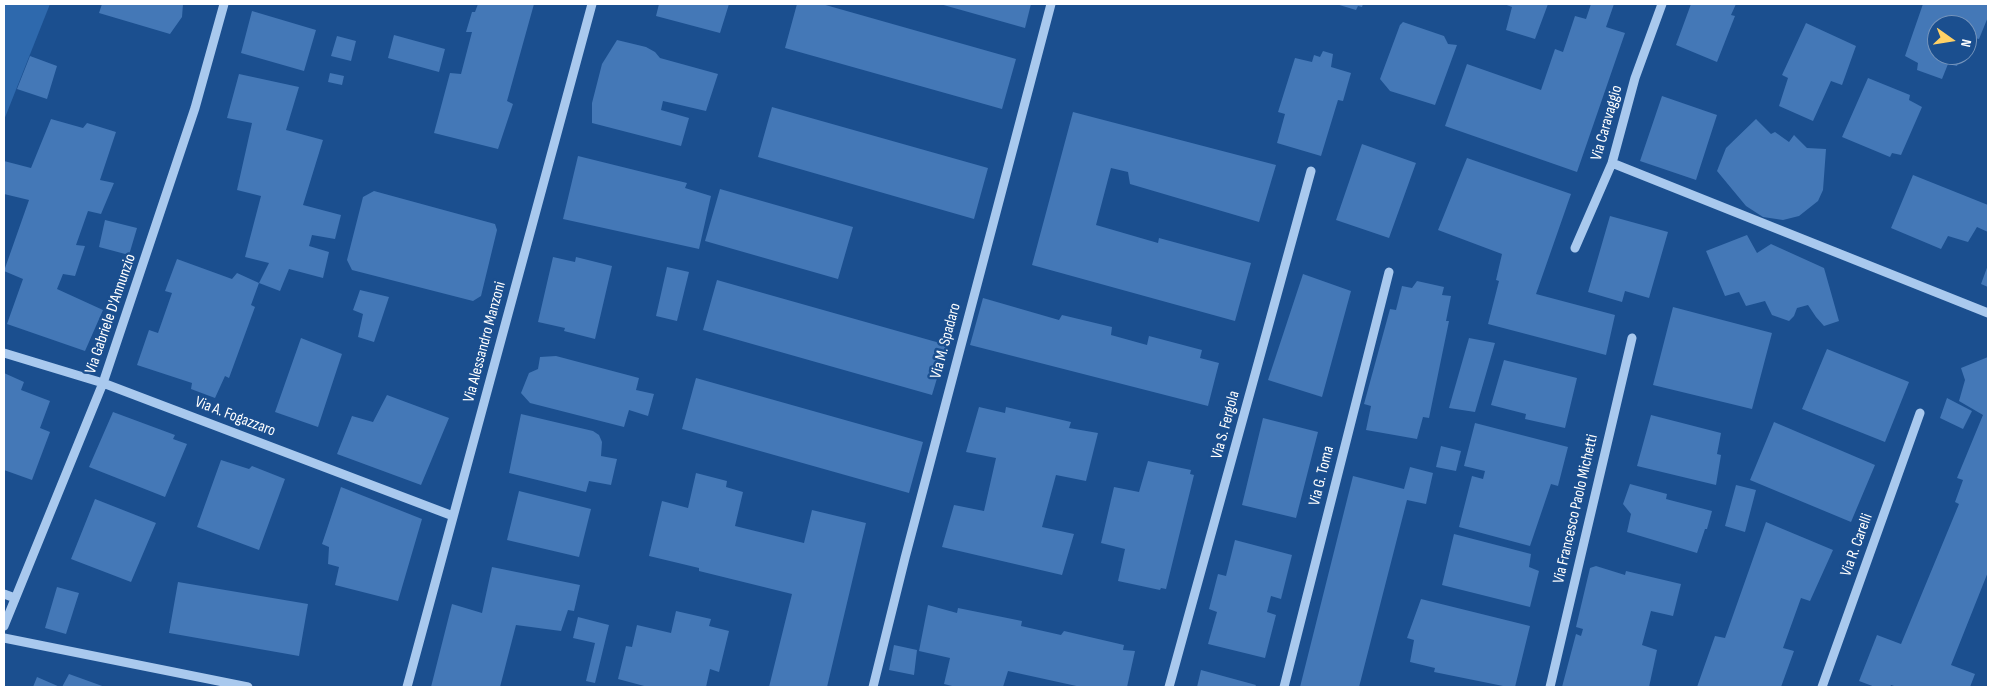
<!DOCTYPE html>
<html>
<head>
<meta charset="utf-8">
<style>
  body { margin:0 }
  #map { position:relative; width:1992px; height:691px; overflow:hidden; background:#1b4f8f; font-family:"Sofia Sans Condensed",sans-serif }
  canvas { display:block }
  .frame { position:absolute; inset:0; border:5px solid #fff; pointer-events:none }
  .north { position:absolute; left:1927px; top:15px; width:50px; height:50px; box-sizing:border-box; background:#1b4f8f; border:1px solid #7695bc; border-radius:50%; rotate:103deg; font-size:14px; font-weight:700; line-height:20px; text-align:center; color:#fff }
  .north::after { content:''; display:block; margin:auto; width:18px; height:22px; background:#ffd166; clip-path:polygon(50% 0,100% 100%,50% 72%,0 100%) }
</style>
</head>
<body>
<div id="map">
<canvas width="1992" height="691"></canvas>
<div class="frame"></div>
<div class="north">N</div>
</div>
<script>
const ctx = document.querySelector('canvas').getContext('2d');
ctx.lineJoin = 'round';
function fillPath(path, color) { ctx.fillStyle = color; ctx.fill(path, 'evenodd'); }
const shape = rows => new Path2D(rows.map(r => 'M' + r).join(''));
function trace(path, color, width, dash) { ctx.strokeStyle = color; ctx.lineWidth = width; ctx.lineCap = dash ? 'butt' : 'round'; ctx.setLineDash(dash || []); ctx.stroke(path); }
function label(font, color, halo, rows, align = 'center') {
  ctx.font = font + ' "Sofia Sans Condensed",sans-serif'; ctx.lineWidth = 5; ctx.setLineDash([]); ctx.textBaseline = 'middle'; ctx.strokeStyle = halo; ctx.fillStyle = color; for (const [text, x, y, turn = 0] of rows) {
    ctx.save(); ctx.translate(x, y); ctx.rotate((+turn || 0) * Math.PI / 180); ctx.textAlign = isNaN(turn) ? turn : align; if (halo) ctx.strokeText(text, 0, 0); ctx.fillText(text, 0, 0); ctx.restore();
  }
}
fillPath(shape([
  [4,4,50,4,4,120]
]), '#2e69ad');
fillPath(shape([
  [102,4,183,4,182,17,170,34,99,13],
  [478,4,534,4,507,101,513,104,498,149,434,133,450,73,461,74,472,32,466,32,472,12,475,12],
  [659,4,729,4,720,33,656,16],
  [797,4,822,4,1016,59,1002,109,785,48],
  [940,4,1031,4,1025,28],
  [1336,4,1363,4,1362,7,1358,6,1356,10],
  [1504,4,1548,4,1535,39,1506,30,1512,7],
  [1591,4,1614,4,1606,27,1625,33,1577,172,1445,126,1467,64,1541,90,1555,49,1563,52,1575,16,1586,19],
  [1691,4,1736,4,1731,15,1735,16,1717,62,1676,45],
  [1923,4,1988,4,1988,17,1979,39,1967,36,1967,25,1937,25,1937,55,1961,55,1957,66,1948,64,1942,79,1917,70,1918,63,1905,56],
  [252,11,316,30,304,71,241,53],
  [1403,22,1444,36,1448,44,1457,45,1435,105,1390,91,1380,79,1400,25],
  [1806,23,1856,46,1842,85,1831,81,1813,121,1779,106,1788,78,1782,75],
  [394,35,445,49,439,72,388,58],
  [337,36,356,41,351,61,331,56],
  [617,40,646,47,655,52,660,58,718,74,706,111,663,101,661,110,689,118,681,146,592,123,592,103,602,64],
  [1323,51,1333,54,1331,67,1351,73,1343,101,1338,100,1321,156,1277,143,1285,114,1278,112,1295,58,1312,62,1314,55,1320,57],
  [30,56,57,66,47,99,17,89],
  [330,73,344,76,342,85,328,82],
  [239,74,299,87,286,130,323,140,303,205,341,215,335,239,312,235,309,246,329,252,323,278,289,269,280,291,259,283,269,263,245,257,261,196,237,190,252,123,227,118],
  [1868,78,1910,95,1909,100,1922,107,1901,155,1892,153,1890,157,1842,137],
  [1662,96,1717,115,1696,180,1640,161],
  [772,107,988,168,974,219,758,157],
  [1073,112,1276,165,1259,222,1130,184,1128,172,1111,168,1096,225,1158,243,1159,238,1251,263,1235,321,1032,265],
  [51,119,83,128,87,123,116,132,100,180,114,183,101,214,88,211,76,245,85,246,75,276,63,274,57,289,103,310,85,351,7,324,23,279,4,271,29,200,4,194,4,161,31,168],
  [1756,119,1771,134,1775,132,1789,142,1794,135,1807,148,1826,149,1823,190,1818,201,1799,216,1783,220,1763,217,1746,206,1717,171,1726,148],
  [1362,144,1416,163,1389,238,1336,220],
  [578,156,687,183,685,188,711,196,699,249,563,219],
  [1467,158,1571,194,1536,294,1615,315,1606,355,1488,324,1499,281,1496,280,1502,254,1438,230],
  [1913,175,1988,205,1988,232,1977,227,1968,242,1948,236,1941,249,1891,228],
  [720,189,853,227,838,279,705,241],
  [374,191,495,224,497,230,481,296,473,301,352,270,347,260,363,197],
  [1610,216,1668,232,1649,298,1625,291,1622,302,1588,292],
  [105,220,137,228,129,255,99,247],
  [1747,235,1757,253,1771,244,1824,268,1839,321,1824,326,1816,317,1808,305,1797,308,1794,316,1789,321,1772,315,1765,301,1746,306,1739,292,1725,296,1706,251],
  [553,257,575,262,576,257,612,266,595,339,564,331,565,328,538,322],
  [177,259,232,279,237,273,259,283,251,305,255,307,229,378,225,376,215,398,191,389,192,383,137,365,149,330,158,333,172,293,165,291],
  [1988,265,1988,287,1981,284],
  [667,267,689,272,677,321,656,316],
  [1303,274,1351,291,1322,397,1268,380],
  [717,280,947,345,932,395,703,330],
  [1417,281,1444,287,1442,295,1451,296,1446,321,1449,321,1429,418,1423,417,1417,439,1366,430,1371,406,1364,404,1390,309,1396,310,1402,286,1412,288],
  [360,290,389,297,374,342,358,337,363,314,353,310],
  [983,298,1059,320,1062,315,1112,327,1111,335,1147,345,1149,336,1202,350,1200,358,1219,363,1208,406,970,345],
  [1673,307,1772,333,1752,409,1653,385],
  [301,338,342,354,318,427,275,412],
  [1469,338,1495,343,1475,412,1449,408],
  [1827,349,1909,382,1885,442,1802,409],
  [556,356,639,378,636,390,654,394,648,416,629,410,624,427,530,403,521,393,529,373,538,369,540,357],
  [1988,357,1988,572,1951,665,1975,674,1970,687,1897,687,1891,685,1890,687,1875,687,1859,681,1877,635,1901,644,1959,504,1955,502,1963,480,1957,478,1983,415,1959,401,1965,380,1961,368],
  [1504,360,1577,378,1565,428,1525,419,1526,414,1491,405],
  [4,373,24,382,21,390,50,401,40,428,50,432,32,480,4,470],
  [696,378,923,442,909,493,682,429],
  [387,395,449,418,421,485,337,454,352,416,373,422],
  [1947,398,1972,411,1963,429,1940,418],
  [979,407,1005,413,1006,407,1071,422,1069,428,1098,433,1086,481,1056,475,1042,527,1074,534,1062,575,942,547,954,505,984,511,996,458,966,452],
  [113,412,175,435,173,439,187,444,165,497,89,467],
  [521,414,593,431,599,435,602,442,601,456,617,459,611,485,589,481,586,492,509,473],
  [1651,415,1721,433,1717,454,1721,455,1716,485,1637,466],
  [1263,418,1318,432,1296,518,1242,505],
  [1774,422,1875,465,1851,522,1750,480],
  [1475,423,1568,447,1558,486,1551,484,1530,546,1459,527,1472,476,1483,479,1485,471,1464,466],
  [1441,446,1461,451,1456,471,1436,467],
  [221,460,249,469,252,466,285,479,259,550,197,527],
  [1148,461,1191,470,1190,474,1194,475,1166,589,1161,588,1160,590,1118,581,1125,549,1101,543,1114,487,1139,492],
  [1410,467,1433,473,1426,504,1407,500,1359,687,1300,687,1353,476,1404,489],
  [696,473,727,481,726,487,743,492,735,526,804,543,812,510,866,523,827,687,769,687,792,594,699,571,699,568,649,556,662,501,688,508],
  [1630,484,1667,494,1666,499,1712,511,1707,529,1705,529,1697,553,1627,532,1631,514,1623,504],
  [1736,485,1756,490,1745,532,1725,526],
  [341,487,422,519,398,601,335,585,339,567,328,564,329,547,322,544],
  [519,491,591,509,579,557,507,540],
  [95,499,156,523,131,582,71,559],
  [1766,522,1833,550,1810,601,1801,598,1783,648,1794,651,1781,687,1697,687,1715,636,1725,638],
  [1454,534,1531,554,1529,567,1539,571,1530,607,1442,585],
  [1235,540,1292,555,1281,599,1271,596,1267,612,1276,615,1265,658,1208,644,1217,612,1209,609,1218,574,1226,576],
  [1596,566,1625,575,1626,571,1681,584,1673,616,1651,611,1642,645,1657,650,1649,687,1562,687,1576,634,1581,636,1583,629,1576,627,1590,568],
  [492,567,580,585,574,611,568,610,561,631,516,625,500,687,431,687,452,604,482,613],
  [178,582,308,604,299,656,169,633],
  [57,587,79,593,66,634,45,628],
  [1421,599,1530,626,1515,687,1508,687,1434,672,1435,668,1410,662,1414,640,1407,638],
  [928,605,957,613,958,608,1022,621,1021,626,1061,635,1064,631,1124,645,1123,650,1135,651,1127,687,1081,687,1008,671,1003,687,956,687,944,684,950,658,919,651],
  [676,611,711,619,709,626,729,631,719,672,710,669,706,687,648,687,618,679,626,646,632,647,637,625,671,633],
  [578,617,609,625,595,683,586,681,595,643,573,638],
  [894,645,917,650,914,675,889,670],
  [1201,670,1256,685,1255,687,1197,687],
  [69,674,105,687,62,687],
  [37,677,60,687,33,687]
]), '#4478b7');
trace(shape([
  [1612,163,1988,313],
  [1575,248,1612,163,1635,78,1662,4],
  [4,353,103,383,453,516],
  [4,594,15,598],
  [4,626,103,383,195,108,224,4],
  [4,638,248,687],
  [407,687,592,4],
  [873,687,905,558,1051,4],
  [1169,687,1311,171],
  [1284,687,1389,272],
  [1550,687,1632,338],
  [1822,687,1920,413]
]), '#a9c9ee', 9);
label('16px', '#fff', '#1b4f8f', [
  ["Via Caravaggio",1607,123,-74],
  ["Via Gabriele D'Annunzio",111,314,-71],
  ["Via M. Spadaro",946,341,-75],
  ["Via Alessandro Manzoni",485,342,-75],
  ["Via A. Fogazzaro",235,417,21],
  ["Via S. Fergola",1226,425,-75],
  ["Via G. Toma",1322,476,-76],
  ["Via Francesco Paolo Michetti",1576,509,-77],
  ["Via R. Carelli",1857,545,-70]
]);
</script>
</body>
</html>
